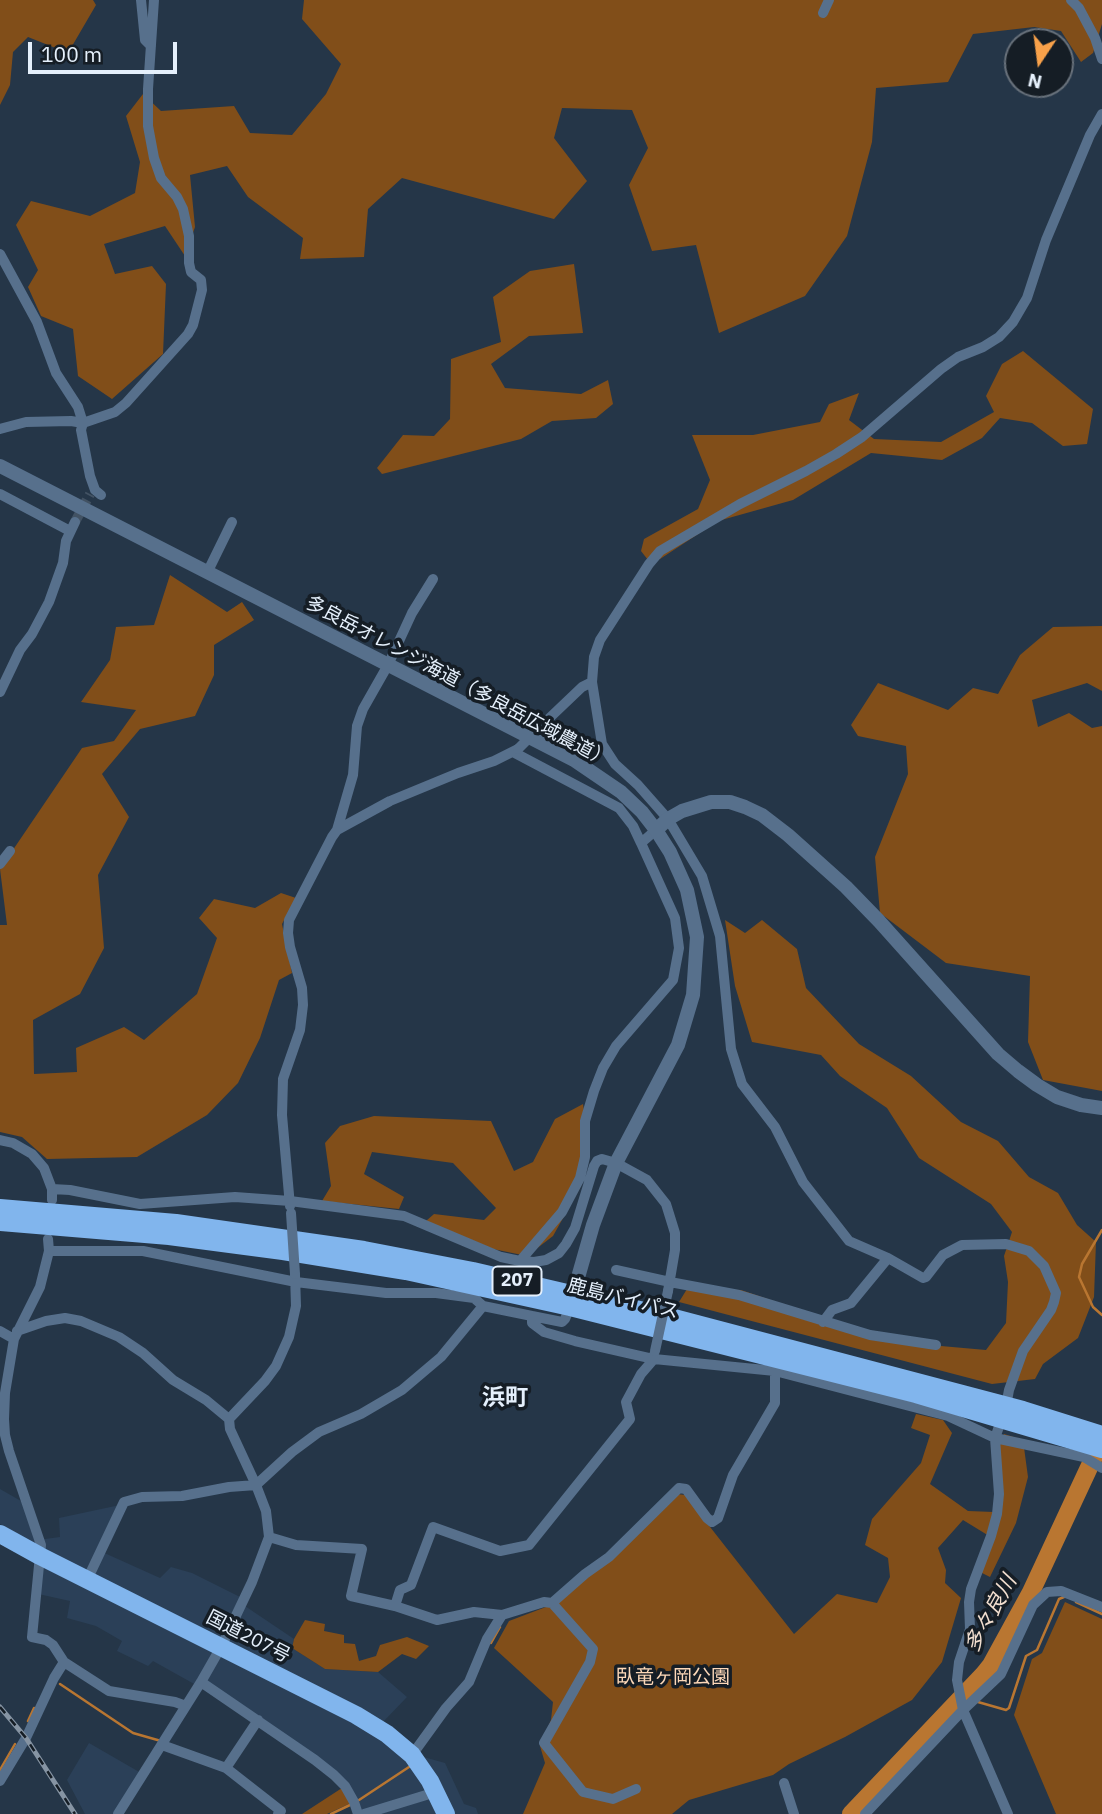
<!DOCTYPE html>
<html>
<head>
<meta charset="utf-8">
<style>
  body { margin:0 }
  #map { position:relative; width:1102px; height:1814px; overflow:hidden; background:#253648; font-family:"IBM Plex Sans",sans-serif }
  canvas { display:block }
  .north { position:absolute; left:1004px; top:28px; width:70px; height:70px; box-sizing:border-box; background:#151d25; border:2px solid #68717b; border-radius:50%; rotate:193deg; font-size:19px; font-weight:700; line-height:28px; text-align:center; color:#e5f0fc }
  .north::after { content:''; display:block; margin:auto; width:24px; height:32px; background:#f8a14a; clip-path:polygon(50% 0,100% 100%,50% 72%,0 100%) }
  .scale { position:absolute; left:28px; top:42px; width:149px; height:32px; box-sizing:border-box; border:4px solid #e5f0fc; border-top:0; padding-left:9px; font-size:21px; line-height:24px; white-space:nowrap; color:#e5f0fc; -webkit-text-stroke:5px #151d25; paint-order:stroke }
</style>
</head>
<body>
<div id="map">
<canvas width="1102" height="1814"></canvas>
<div class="north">N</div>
<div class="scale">100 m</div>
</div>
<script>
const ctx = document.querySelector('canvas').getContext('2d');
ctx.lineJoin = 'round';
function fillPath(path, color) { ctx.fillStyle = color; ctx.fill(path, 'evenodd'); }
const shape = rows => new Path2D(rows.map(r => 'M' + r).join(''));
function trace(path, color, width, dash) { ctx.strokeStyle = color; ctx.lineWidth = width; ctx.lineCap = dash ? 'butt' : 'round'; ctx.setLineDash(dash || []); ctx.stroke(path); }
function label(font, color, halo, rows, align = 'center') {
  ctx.font = font + ' "IBM Plex Sans","Noto Sans JP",sans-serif'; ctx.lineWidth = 7; ctx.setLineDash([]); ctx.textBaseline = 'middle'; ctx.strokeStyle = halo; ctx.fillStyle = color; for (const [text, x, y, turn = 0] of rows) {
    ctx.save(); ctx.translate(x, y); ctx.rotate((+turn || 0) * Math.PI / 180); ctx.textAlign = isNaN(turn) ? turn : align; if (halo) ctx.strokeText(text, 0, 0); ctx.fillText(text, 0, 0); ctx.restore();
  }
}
fillPath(shape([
  [0,1489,21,1501,38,1540,60,1537,59,1518,120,1505,100,1551,160,1578,171,1567,192,1573,240,1597,239,1602,294,1639,292,1648,325,1669,378,1672,407,1697,383,1722,38,1546,0,1524],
  [36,1562,382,1738,406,1760,431,1797,438,1814,361,1814,335,1773,196,1685,153,1661,148,1666,117,1651,122,1641,96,1626,67,1618,70,1601,34,1593],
  [89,1743,141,1773,114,1814,85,1814,67,1780],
  [420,1756,445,1763,464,1804,476,1808,478,1814,453,1814]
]), '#2b4058');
fillPath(shape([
  [0,0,93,0,96,5,68,53,28,37,13,52,10,85,0,105],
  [304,0,1102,0,1102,24,1093,53,1081,62,1061,31,1034,27,973,34,948,82,876,88,872,142,847,236,805,296,719,333,696,245,652,251,629,185,648,148,632,110,562,108,554,138,587,181,554,219,402,178,368,209,364,257,300,259,303,238,248,197,227,166,190,175,195,227,185,256,165,226,104,244,115,274,152,266,166,284,163,354,112,399,78,376,73,329,41,316,28,287,38,270,16,225,31,201,90,216,135,193,140,162,126,116,143,94,161,111,234,106,250,133,292,135,326,94,341,64,302,19],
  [574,264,583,333,529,336,491,364,505,388,581,394,608,380,613,404,596,418,552,421,521,439,382,474,377,468,403,435,434,436,450,419,451,359,501,342,493,297,530,271],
  [1023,351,1093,409,1087,444,1063,446,1032,423,1000,418,982,438,942,460,871,453,793,500,718,521,660,559,648,560,641,551,644,539,698,509,710,480,692,435,753,435,820,422,829,404,859,393,849,420,874,439,941,442,994,412,986,396,1002,364],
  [170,575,227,612,242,602,254,620,214,645,214,675,195,716,140,729,102,774,129,817,98,875,104,948,80,994,33,1020,34,1074,77,1072,76,1048,124,1027,144,1040,197,994,217,938,199,918,214,899,255,908,281,893,296,898,282,924,292,973,279,980,260,1038,238,1083,207,1115,137,1157,47,1159,22,1137,0,1132,0,925,7,925,0,869,82,748,114,741,136,710,81,702,110,660,116,627,154,625],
  [1102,626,1102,691,1087,683,1032,700,1038,727,1069,713,1092,728,1102,726,1102,1091,1043,1080,1028,1042,1030,976,946,963,880,913,875,857,908,774,906,746,858,736,851,725,878,683,948,710,973,688,998,694,1020,655,1053,627],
  [725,920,745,933,762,920,797,949,806,988,859,1044,911,1076,961,1122,998,1141,1029,1177,1058,1193,1077,1225,1096,1242,1094,1297,1078,1338,1043,1364,1035,1379,992,1384,679,1302,687,1289,741,1290,896,1342,986,1350,1006,1323,1008,1282,1004,1256,1012,1232,991,1204,919,1158,887,1108,840,1076,821,1055,752,1042,735,986],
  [583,1104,589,1147,581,1186,553,1236,527,1256,493,1249,426,1221,434,1214,484,1220,496,1208,453,1163,372,1152,364,1174,404,1197,399,1209,322,1201,331,1186,325,1143,340,1126,374,1116,491,1121,514,1171,533,1162,555,1119],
  [916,1414,943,1420,952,1433,930,1484,968,1511,994,1512,994,1455,1004,1434,1023,1440,1028,1477,1016,1523,990,1577,980,1572,994,1539,963,1520,938,1548,946,1570,945,1583,961,1598,942,1662,912,1700,845,1737,789,1764,773,1775,689,1800,672,1814,523,1814,545,1763,540,1746,551,1720,553,1702,494,1648,509,1621,559,1602,677,1494,685,1495,794,1634,837,1594,877,1603,890,1577,888,1558,865,1545,872,1519,921,1463,930,1435,911,1428],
  [1065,1602,1102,1619,1102,1814,1056,1814,1014,1715,1032,1659,1042,1653],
  [305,1620,325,1624,324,1631,344,1635,344,1643,355,1644,359,1661,376,1656,380,1645,407,1637,429,1646,416,1659,402,1654,378,1672,325,1669,292,1648,294,1639],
  [342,1788,351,1803,327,1814,302,1814]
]), '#814e19');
trace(shape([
  [1102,1230,1082,1264,1079,1277,1093,1307,1102,1315],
  [1076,1602,1102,1614],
  [491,1643,500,1627],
  [60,1684,133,1733,161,1741],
  [978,1702,1006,1710,1009,1708,1026,1656,1037,1650,1059,1599,1064,1597],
  [28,1721,34,1708],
  [0,1770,15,1744],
  [356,1802,412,1765],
  [331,1814,350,1805]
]), '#b97631', 2.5);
trace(shape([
  [851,1814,983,1675,991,1665,1031,1592,1099,1446]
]), '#b97631', 18);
trace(shape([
  [75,522,90,494]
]), '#425263', 10, [10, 5]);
trace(shape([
  [141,0,145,40,151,46],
  [1071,0,1079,8,1095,38,1102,59],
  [823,13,829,0],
  [0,254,37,322,56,373,78,407,83,423,81,430,90,476,95,490,101,495],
  [0,429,26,422,71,421,83,423,115,412,126,403,188,334,193,325,202,290,201,280,191,272,189,263,189,236,183,209,177,197,161,178,154,158,148,126,148,89,154,0],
  [0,494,70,531],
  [207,573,232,522],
  [0,692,20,650,32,634,49,602,63,563,66,541,75,522],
  [540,727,582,687,592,682],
  [513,752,619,808,633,826,641,843,656,830],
  [337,830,390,801,458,773,494,761,518,749],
  [0,864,10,851],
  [0,1140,13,1143,32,1154,44,1168,52,1189,52,1200],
  [52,1189,70,1190,140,1204,235,1197,290,1201,404,1216,501,1257,520,1261,534,1262,546,1260,559,1253,566,1244,575,1228,594,1166,597,1161,602,1159,616,1163,647,1180,666,1204,675,1233,675,1250,668,1291],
  [290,1206,282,1115,283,1079,300,1030,303,1005,302,988,290,947,288,933,289,920,332,837,337,830,353,775,357,726,363,709,388,665,412,613,433,579],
  [48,1239,49,1251,40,1287,14,1339,5,1393,4,1419,5,1435,9,1451,41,1545,32,1637,46,1640,53,1645,64,1662,109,1691,175,1702,186,1706],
  [49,1251,143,1251,296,1282,386,1293,436,1293,474,1298,483,1306,532,1316,532,1323,544,1332,575,1341,654,1359,775,1371,948,1416,995,1438,1084,1457,1102,1468],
  [520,1261,562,1212,580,1178,585,1157,585,1121,594,1091,603,1068,616,1046,673,980,679,948,675,918,641,843],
  [616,1270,670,1282,739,1295,870,1335,936,1345],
  [532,1316,562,1322,565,1319,570,1307],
  [823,1322,832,1310,851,1303,888,1258],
  [0,1331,14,1339],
  [17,1331,46,1321,65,1318,81,1321,119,1337,143,1353,173,1380,206,1400,229,1419,230,1429,256,1485,266,1511,269,1537,252,1582,221,1647,201,1682,118,1814],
  [1006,1406,1009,1390,1023,1351,1051,1310,1054,1302,1056,1293,1044,1266,1029,1251,1006,1244,962,1245,943,1255,926,1277,923,1278,888,1258,849,1241,803,1182,775,1127,742,1084,731,1049,720,936,702,876,668,819,638,785,615,764,602,744,592,682,594,657,600,640,649,564,660,551,740,504,806,471,836,454,862,437,941,369,958,357,983,347,999,337,1013,322,1027,298,1046,240,1090,135,1102,114],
  [1002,1418,995,1438,999,1494,997,1514,991,1536,971,1589,969,1602,970,1629,959,1662,957,1680,963,1710,1008,1814],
  [229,1419,265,1381,276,1366,289,1337,296,1306,295,1275],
  [269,1537,296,1545,362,1549,351,1596,395,1606,400,1590,411,1585,433,1527,500,1551,529,1545,630,1419,626,1402,641,1374,654,1359,654,1355],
  [87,1580,124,1502,142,1497,182,1496,229,1487,256,1485,292,1452,319,1432,361,1414,402,1390,441,1357,483,1306],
  [552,1603,593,1649,590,1662,544,1743,583,1792,613,1799,636,1789],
  [395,1606,437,1620,474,1612,502,1615,544,1602,552,1603,585,1574,609,1557,679,1488,686,1489,707,1518,712,1522,718,1518,733,1475,775,1403,775,1371],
  [201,1682,315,1760,334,1775,345,1786,354,1802,358,1814],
  [162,1745,226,1768,281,1811,278,1814],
  [412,1755,446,1708,469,1682,487,1639,502,1615],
  [226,1768,258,1720],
  [0,1781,26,1738,54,1678,64,1662],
  [784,1783,794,1814],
  [364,1814,436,1792],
  [865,1814,963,1710,1001,1674,1033,1605,1047,1592,1061,1591,1102,1607]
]), '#57708c', 10);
trace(shape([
  [0,466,574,760,621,792,642,812,656,830,670,852,687,890,697,937,693,995,678,1045,616,1163,593,1225,571,1302],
  [656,830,668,819,682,811,711,802,730,802,745,807,762,815,788,835,846,887,879,921,998,1054,1018,1071,1037,1085,1057,1097,1081,1105,1102,1108]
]), '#57708c', 14);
trace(shape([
  [0,1208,176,1223,364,1250,473,1271,674,1318,1023,1410,1102,1435],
  [0,1222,169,1236,283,1251,406,1271,570,1307,916,1394,1102,1449],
  [0,1534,40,1556,356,1715,387,1734,412,1755,430,1781,446,1814]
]), '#81b5ed', 18);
const rail = shape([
  [0,1707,26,1738,75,1814]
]);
trace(rail, '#8694a3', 5);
trace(rail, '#151d25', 2.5, [8]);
trace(shape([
  [518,749,540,727],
  [291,1213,295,1274],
  [655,1351,668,1291]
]), '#57708c', 10);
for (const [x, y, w] of [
  [517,1281,49]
]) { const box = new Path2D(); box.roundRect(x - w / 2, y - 14.5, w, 29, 5); ctx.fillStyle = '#151d25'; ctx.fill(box); trace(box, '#e5f0fc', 2); }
label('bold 18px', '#e5f0fc', null, [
  ["207",517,1281]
]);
label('19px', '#e5f0fc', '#151d25', [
  ["多良岳オレンジ海道（多良岳広域農道）",458,682,28],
  ["鹿島バイパス",623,1299,14],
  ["国道207号",248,1637,27]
]);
label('19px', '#fdd8b8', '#151d25', [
  ["臥竜ヶ岡公園",673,1678]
]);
label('italic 21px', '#f2dfd0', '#151d25', [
  ["多々良川",991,1614,-61]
]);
label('bold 23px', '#e5f0fc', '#151d25', [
  ["浜町",505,1398]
]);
</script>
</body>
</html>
